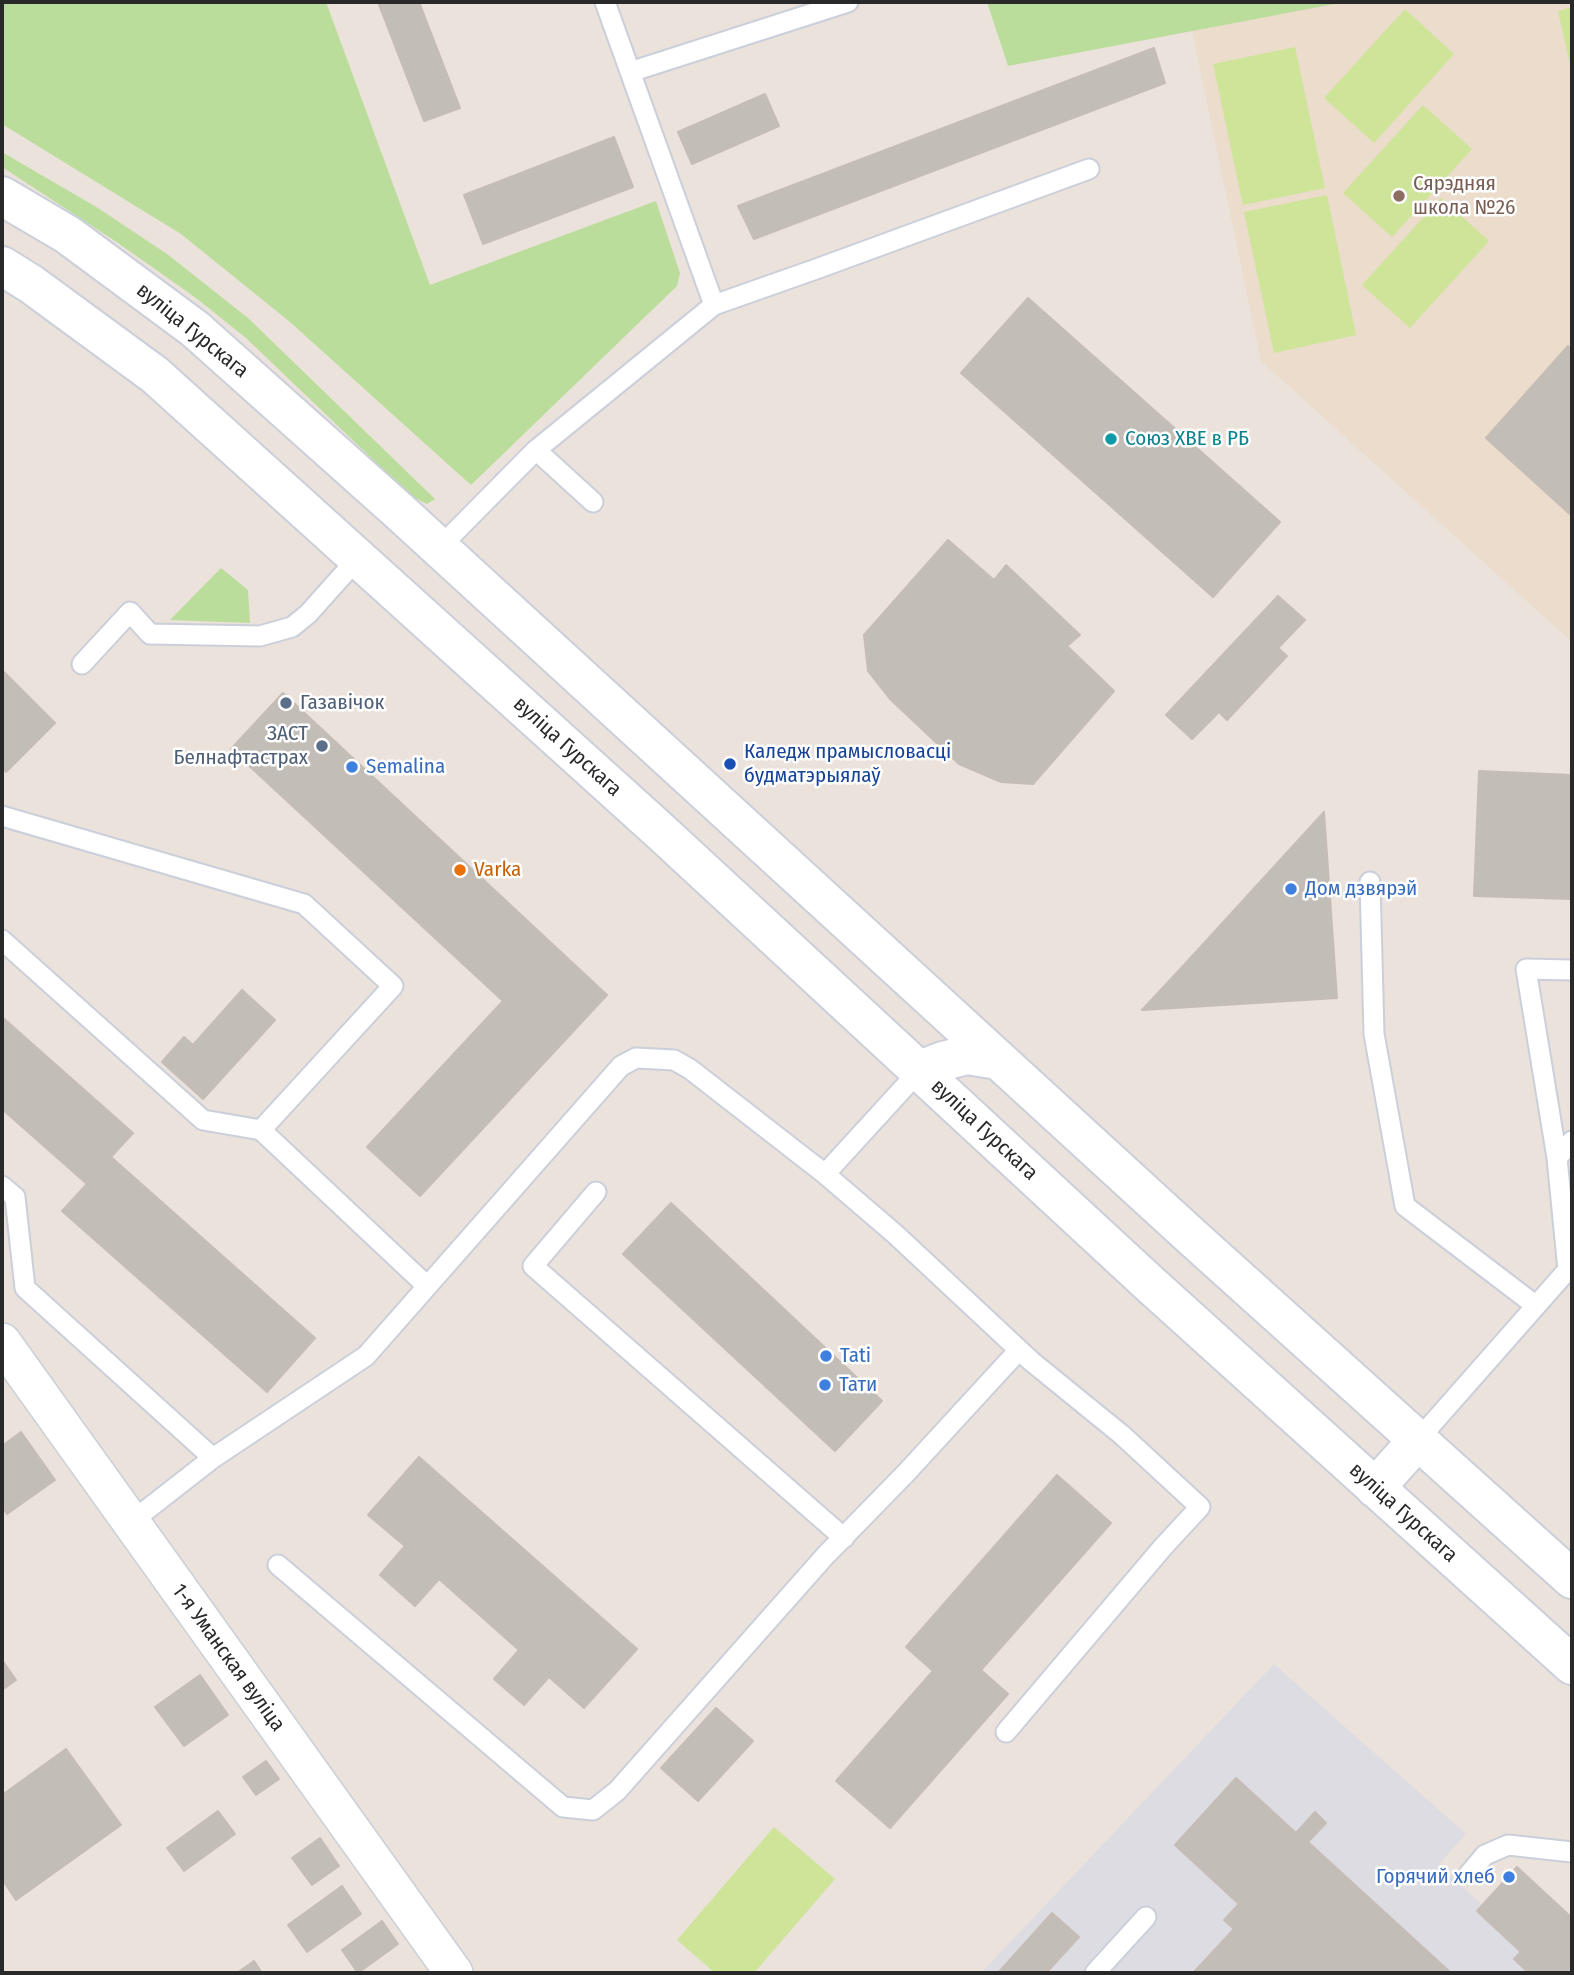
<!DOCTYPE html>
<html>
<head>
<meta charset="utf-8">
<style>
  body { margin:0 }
  #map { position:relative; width:1574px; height:1975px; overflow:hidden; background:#eae2db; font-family:"Fira Sans Condensed",sans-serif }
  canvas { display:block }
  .frame { position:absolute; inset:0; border:4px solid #292929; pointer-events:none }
</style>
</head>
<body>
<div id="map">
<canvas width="1574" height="1975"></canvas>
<div class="frame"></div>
</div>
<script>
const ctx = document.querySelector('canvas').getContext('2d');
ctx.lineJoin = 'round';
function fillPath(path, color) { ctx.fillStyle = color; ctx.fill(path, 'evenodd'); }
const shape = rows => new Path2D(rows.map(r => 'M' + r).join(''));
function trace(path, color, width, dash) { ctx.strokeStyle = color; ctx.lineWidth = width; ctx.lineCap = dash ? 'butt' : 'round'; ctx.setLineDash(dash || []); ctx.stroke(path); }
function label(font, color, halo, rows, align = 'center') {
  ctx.font = font + ' "Fira Sans Condensed",sans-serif'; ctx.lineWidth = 5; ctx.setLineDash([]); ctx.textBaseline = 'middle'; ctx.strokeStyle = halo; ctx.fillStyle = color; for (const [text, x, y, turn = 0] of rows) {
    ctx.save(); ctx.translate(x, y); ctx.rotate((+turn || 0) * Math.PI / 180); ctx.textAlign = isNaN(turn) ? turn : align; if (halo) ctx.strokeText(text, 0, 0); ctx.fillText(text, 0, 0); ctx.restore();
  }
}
fillPath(shape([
  [1274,1664,1466,1834,1439,1864,1482,1905,1517,1867,1572,1918,1572,1973,981,1973]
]), '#dddce3');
fillPath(shape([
  [1330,2,1572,2,1572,642,1261,361,1192,31]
]), '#ebdccc');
fillPath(shape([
  [2,2,326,2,430,285,656,201,680,273,677,286,471,485,290,322,181,234,2,124],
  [987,2,1345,2,1008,66],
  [2,152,98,208,167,254,248,318,435,499,427,504,411,496,246,338,196,298,118,243,2,167],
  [221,568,248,590,250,623,170,620]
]), '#bbdd9b');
fillPath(shape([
  [1572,7,1572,74,1558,11],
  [1405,9,1454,54,1374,143,1324,98],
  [1295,47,1325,188,1243,205,1213,64],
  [1423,105,1472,149,1392,237,1343,193],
  [1327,195,1356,335,1274,353,1244,212],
  [1441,198,1489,241,1410,328,1362,285],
  [774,1827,835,1879,754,1973,715,1973,677,1940]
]), '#cee498');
const building = shape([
  [378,2,419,2,460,108,424,121,378,2],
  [1154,48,1165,83,754,239,738,206,1154,48],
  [765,94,779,126,692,164,678,132,765,94],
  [614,137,633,187,483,244,464,195,614,137],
  [1028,298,1280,522,1213,597,961,373,1028,298],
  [1568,346,1572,350,1572,516,1486,438,1568,346],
  [948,540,994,580,1006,565,1080,635,1067,646,1114,691,1033,784,1001,782,959,764,890,699,868,671,864,635,948,540],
  [1278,596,1305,620,1278,648,1287,656,1227,720,1219,712,1192,739,1166,715,1278,596],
  [2,670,55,723,6,772,2,768,2,670],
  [283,693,607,995,420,1196,367,1147,503,1001,231,749,283,693],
  [1479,771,1572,775,1572,899,1474,896,1479,771],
  [1324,812,1337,998,1142,1010,1184,965,1324,812],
  [242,990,275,1020,203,1099,162,1062,184,1037,193,1045,242,990],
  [2,1017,133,1133,111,1157,315,1338,267,1392,62,1211,87,1184,2,1109,2,1017],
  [671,1203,882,1401,835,1451,623,1254,671,1203],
  [21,1432,55,1480,7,1514,2,1506,2,1446,21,1432],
  [419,1457,637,1649,584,1708,549,1677,524,1705,494,1679,519,1650,439,1579,415,1606,380,1575,405,1546,368,1515,419,1457],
  [1057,1475,1111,1523,981,1670,1008,1694,890,1828,836,1781,933,1671,906,1647,1057,1475],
  [2,1660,16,1680,2,1690,2,1660],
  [200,1675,228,1715,184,1746,155,1707,200,1675],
  [716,1708,753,1741,698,1801,661,1768,716,1708],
  [66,1749,121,1825,16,1900,2,1879,2,1795,66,1749],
  [266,1761,279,1779,256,1795,243,1777,266,1761],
  [1236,1778,1296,1833,1315,1812,1326,1823,1308,1842,1451,1973,1193,1973,1234,1929,1224,1920,1239,1904,1175,1845,1236,1778],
  [218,1811,235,1834,184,1871,167,1848,218,1811],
  [320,1838,339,1866,312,1885,292,1858,320,1838],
  [1517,1867,1572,1918,1572,1973,1529,1973,1514,1959,1521,1952,1477,1911,1517,1867],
  [342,1886,361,1914,307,1952,288,1925,342,1886],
  [1052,1913,1079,1937,1046,1973,998,1973,1052,1913],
  [382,1921,398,1944,358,1973,342,1950,382,1921],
  [254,1961,262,1973,237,1973,254,1961]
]);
fillPath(building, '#c3bdb7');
trace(building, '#c5bdb5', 2);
const lane = shape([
  [630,72,848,2],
  [714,305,819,268,1089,169],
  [536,450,593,502],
  [439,548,536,450,714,305,605,2],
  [82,664,130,612,150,634,260,636,292,627,308,614,359,557],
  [2,816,304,904,393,986,261,1130],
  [1370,882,1374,1034,1405,1206,1535,1305],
  [2,940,203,1120,261,1130,427,1286],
  [1557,1158,1526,969,1572,970],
  [825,1174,920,1070],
  [2,1186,15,1197,25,1288,213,1458],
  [596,1192,533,1266,844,1538],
  [1568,1270,1557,1158,1572,1141],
  [1417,1441,1572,1265],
  [131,1522,213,1458,366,1356,621,1066,636,1058,674,1060,690,1069,825,1174,895,1234,1031,1361,1122,1435,1200,1507,1163,1547,1006,1732],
  [278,1565,563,1807,593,1810,617,1791,825,1556,906,1473,1019,1350],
  [1469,1874,1485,1855,1508,1845,1572,1852],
  [1095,1973,1146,1917]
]);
const street = shape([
  [2,1342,454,1973]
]);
const secondary = shape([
  [2,196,68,235,195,329,400,512,1192,1237,1572,1579],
  [2,266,31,284,155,375,660,831,1150,1284,1572,1665],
  [920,1070,943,1061,967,1055,998,1060],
  [1375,1488,1417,1441]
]);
trace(lane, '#cacfda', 23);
trace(street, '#cacfda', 40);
trace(secondary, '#cacfda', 42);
trace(lane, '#fff', 19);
trace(street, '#fff', 37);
trace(secondary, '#fff', 38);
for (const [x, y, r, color] of [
  [1399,196,7,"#8d6e63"],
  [1111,439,7,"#0f9aa8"],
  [286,703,7,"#5c6f8a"],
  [322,746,7,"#5c6f8a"],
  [730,764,7,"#1a4fb4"],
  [352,767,7,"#3f7fe0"],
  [460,870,7,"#e8710a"],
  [1291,889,7,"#3f7fe0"],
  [826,1356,7,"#3f7fe0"],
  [825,1385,7,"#3f7fe0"],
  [1509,1877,7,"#3f7fe0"]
]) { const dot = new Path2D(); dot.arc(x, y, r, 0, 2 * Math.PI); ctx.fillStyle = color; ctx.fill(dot); trace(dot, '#fff', 2.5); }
label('21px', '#785e54', '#fff', [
  ["Сярэдняя",1413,184],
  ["школа №26",1413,208]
], 'left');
label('21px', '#292929', '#fff', [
  ["вуліца Гурскага",192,331,39],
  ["вуліца Гурскага",567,747,42],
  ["вуліца Гурскага",984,1130,43],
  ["вуліца Гурскага",1403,1513,42],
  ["1-я Уманская вуліца",228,1658,54]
]);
label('21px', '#0d838f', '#fff', [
  ["Союз ХВЕ в РБ",1125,439]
], 'left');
label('21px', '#4e5e75', '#fff', [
  ["Газавічок",300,703],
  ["ЗАСТ",308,734,"right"],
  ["Белнафтастрах",308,758,"right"]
], 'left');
label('21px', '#164399', '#fff', [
  ["Каледж прамысловасці",744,752],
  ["будматэрыялаў",744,776]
], 'left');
label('21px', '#366cbe', '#fff', [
  ["Semalina",366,767],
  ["Дом дзвярэй",1305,889],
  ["Tati",840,1356],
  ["Тати",839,1385],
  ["Горячий хлеб",1495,1877,"right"]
], 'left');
label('21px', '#c56008', '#fff', [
  ["Varka",474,870]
], 'left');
</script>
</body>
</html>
